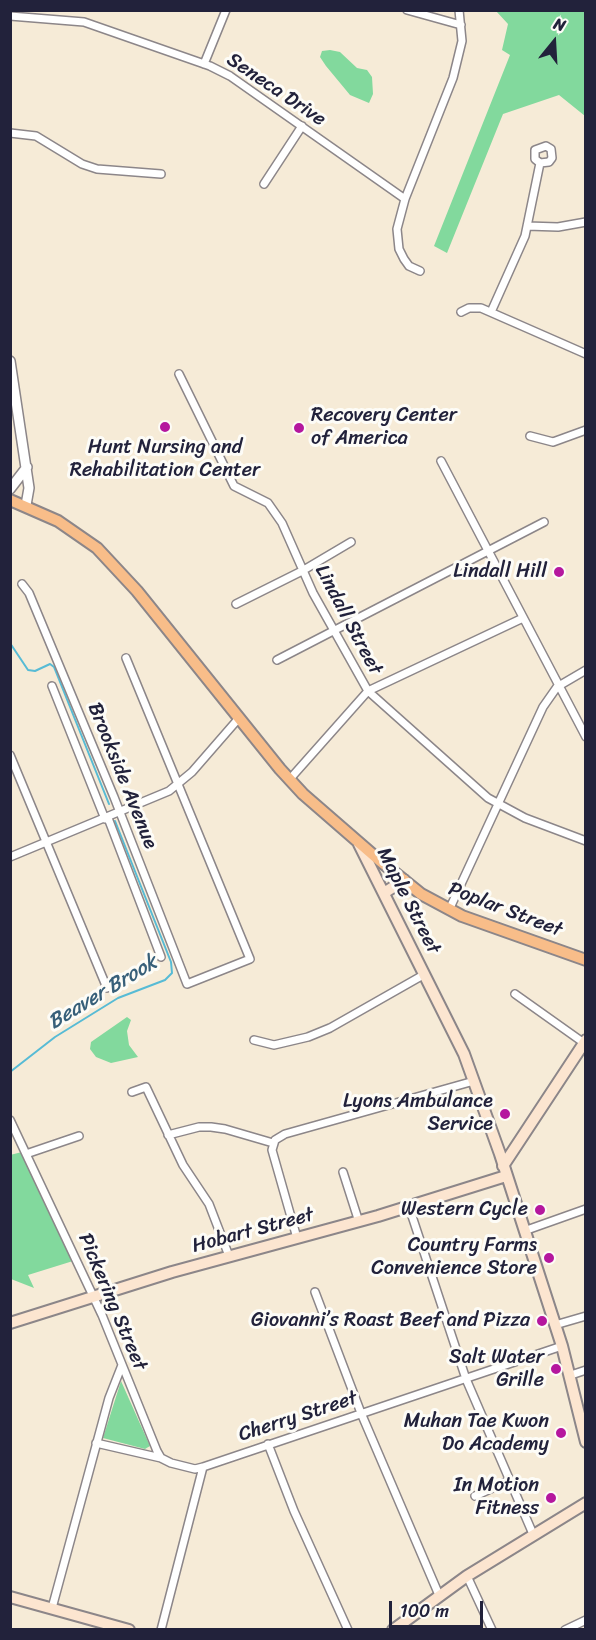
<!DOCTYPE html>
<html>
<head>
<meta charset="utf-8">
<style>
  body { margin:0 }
  #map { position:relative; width:596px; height:1640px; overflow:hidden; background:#f6ebd7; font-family:Sriracha,sans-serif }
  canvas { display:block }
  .frame { position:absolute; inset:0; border:12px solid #22223b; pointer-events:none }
  .north { position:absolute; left:524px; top:12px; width:60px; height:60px; -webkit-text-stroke:4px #fdfcf7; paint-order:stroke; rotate:18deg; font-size:16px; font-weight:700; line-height:24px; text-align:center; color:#22223b }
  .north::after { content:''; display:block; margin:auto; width:21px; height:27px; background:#22223b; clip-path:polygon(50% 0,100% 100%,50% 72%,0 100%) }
  .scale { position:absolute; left:389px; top:1601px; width:94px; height:27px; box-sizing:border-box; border:3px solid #22223b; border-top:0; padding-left:8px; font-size:18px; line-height:21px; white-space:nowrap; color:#22223b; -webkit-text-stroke:4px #fdfcf7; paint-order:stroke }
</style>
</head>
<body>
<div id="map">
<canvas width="596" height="1640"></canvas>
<div class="frame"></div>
<div class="north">N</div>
<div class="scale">100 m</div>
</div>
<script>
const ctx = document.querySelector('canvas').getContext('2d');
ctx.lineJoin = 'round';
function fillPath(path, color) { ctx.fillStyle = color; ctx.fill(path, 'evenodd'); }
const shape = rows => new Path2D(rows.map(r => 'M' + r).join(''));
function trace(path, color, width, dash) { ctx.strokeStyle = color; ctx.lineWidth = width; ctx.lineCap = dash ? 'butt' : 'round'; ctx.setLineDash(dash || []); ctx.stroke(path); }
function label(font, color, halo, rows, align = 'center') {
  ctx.font = font + ' Sriracha,sans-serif'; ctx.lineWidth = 6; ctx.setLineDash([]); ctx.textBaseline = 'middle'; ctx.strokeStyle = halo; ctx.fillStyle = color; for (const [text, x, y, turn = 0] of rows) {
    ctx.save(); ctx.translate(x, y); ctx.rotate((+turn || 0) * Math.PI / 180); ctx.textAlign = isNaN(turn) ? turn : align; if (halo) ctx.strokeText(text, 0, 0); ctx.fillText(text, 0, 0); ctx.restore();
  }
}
fillPath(shape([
  [496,11,585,11,585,116,559,95,503,114,447,253,434,246,510,55,502,50,508,24],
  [330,50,340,52,357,68,367,70,372,77,373,94,369,103,350,95,326,66,320,57,322,51],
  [127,1017,131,1020,127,1031,129,1045,138,1057,111,1063,96,1057,90,1049,91,1042],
  [22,1152,73,1261,28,1275,34,1288,11,1279,10,1155],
  [121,1381,150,1446,145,1449,103,1438]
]), '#82d99d');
trace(shape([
  [10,643,28,670,35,671,50,664,54,667,109,804],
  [10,1072,55,1037,118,998,165,980,172,973,171,962,115,821]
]), '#57bbd5', 2);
const minor = shape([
  [407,10,461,25],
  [10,16,84,22,210,66,230,76,405,199],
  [204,64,226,10],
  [10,133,36,136,82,164,97,169,161,174],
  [264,184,302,126],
  [527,226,558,227,586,222],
  [420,271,409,266,404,259,399,249,397,229,405,199,453,78,462,41,459,10],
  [461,312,469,308,481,308,586,354],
  [491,312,525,236,540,163,549,162,552,158,551,149,546,146,535,150,535,159,540,163],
  [179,374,234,486,268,503,282,523,313,593,368,691,488,798,525,818,586,841],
  [530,436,553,442,586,430],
  [441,461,586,737],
  [22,584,29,593,114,797,187,984,250,959,126,658],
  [236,604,302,571,351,542],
  [277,660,544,522],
  [52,686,105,819],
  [10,755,107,988],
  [289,780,368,691,523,618],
  [108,818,161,957],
  [10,857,169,791,192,772,239,718],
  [449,910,543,707,557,687,586,670],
  [515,994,584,1043],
  [254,1040,274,1045,308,1037,330,1028,425,974],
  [132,1092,146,1087,183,1165,209,1204,229,1256],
  [10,1120,102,1315,157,1451,161,1458,171,1463,195,1469,203,1467],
  [168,1135,199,1127,211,1127,225,1129,273,1143],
  [26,1154,79,1136],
  [343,1172,359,1222],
  [409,1207,466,1379,533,1534],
  [524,1231,586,1209],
  [297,1238,272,1150,275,1140,285,1134,474,1081],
  [315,1292,361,1413,439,1595],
  [555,1325,586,1316],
  [571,1375,586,1370],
  [96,1443,161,1458],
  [268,1444,294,1511,348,1630],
  [475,1496,510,1480],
  [467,1576,492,1630],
  [52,1608,109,1398,122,1365],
  [161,1630,203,1467,562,1346],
  [565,1630,586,1620]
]);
const tertiary = shape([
  [10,361,29,488,26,505],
  [10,489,27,467]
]);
const secondary = shape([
  [359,844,464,1054,500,1154,562,1346,586,1442],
  [384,893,404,880],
  [503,1166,586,1040],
  [10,1323,172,1272,378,1216,506,1176],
  [10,1597,129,1630],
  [393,1630,467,1576,586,1503]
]);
const primary = shape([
  [10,500,58,521,97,548,137,591,280,769,303,794,379,860,421,894,462,916,586,960]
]);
trace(minor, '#8c8689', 10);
trace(tertiary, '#8c8689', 12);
trace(secondary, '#8c8689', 14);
trace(primary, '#8c8689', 14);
trace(minor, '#fff', 7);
trace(tertiary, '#fff', 9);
trace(secondary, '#fce5d0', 10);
trace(primary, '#f8bd89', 10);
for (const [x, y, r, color] of [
  [165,427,6,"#b5179e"],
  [299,428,6,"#b5179e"],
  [559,572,6,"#b5179e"],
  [505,1114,6,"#b5179e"],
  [540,1210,6,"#b5179e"],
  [549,1258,6,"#b5179e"],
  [542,1321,6,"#b5179e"],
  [556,1369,6,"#b5179e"],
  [561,1433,6,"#b5179e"],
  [551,1498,6,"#b5179e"]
]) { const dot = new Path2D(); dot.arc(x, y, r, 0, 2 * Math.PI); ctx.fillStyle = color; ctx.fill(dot); trace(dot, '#fdfcf7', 2); }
label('20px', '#22223b', '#fdfcf7', [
  ["Seneca Drive",276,90,34],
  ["Lindall Street",348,620,62],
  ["Brookside Avenue",122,776,68],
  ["Maple Street",408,901,63],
  ["Poplar Street",505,910,21],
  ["Hobart Street",253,1231,-15],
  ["Pickering Street",112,1302,67],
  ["Cherry Street",298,1417,-18]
]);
label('20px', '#22223b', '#fdfcf7', [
  ["Recovery Center",311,416,"left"],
  ["of America",311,439,"left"],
  ["Hunt Nursing and",165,448,"center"],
  ["Rehabilitation Center",165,471,"center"],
  ["Lindall Hill",547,572],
  ["Lyons Ambulance",493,1102],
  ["Service",493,1125],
  ["Western Cycle",528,1210],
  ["Country Farms",537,1246],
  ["Convenience Store",537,1269],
  ["Giovanni’s Roast Beef and Pizza",530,1321],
  ["Salt Water",544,1358],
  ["Grille",544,1381],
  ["Muhan Tae Kwon",549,1422],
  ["Do Academy",549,1445],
  ["In Motion",539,1486],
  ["Fitness",539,1509]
], 'right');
label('italic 21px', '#375f79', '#fdfcf7', [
  ["Beaver Brook",103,993,-31]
]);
</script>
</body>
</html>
